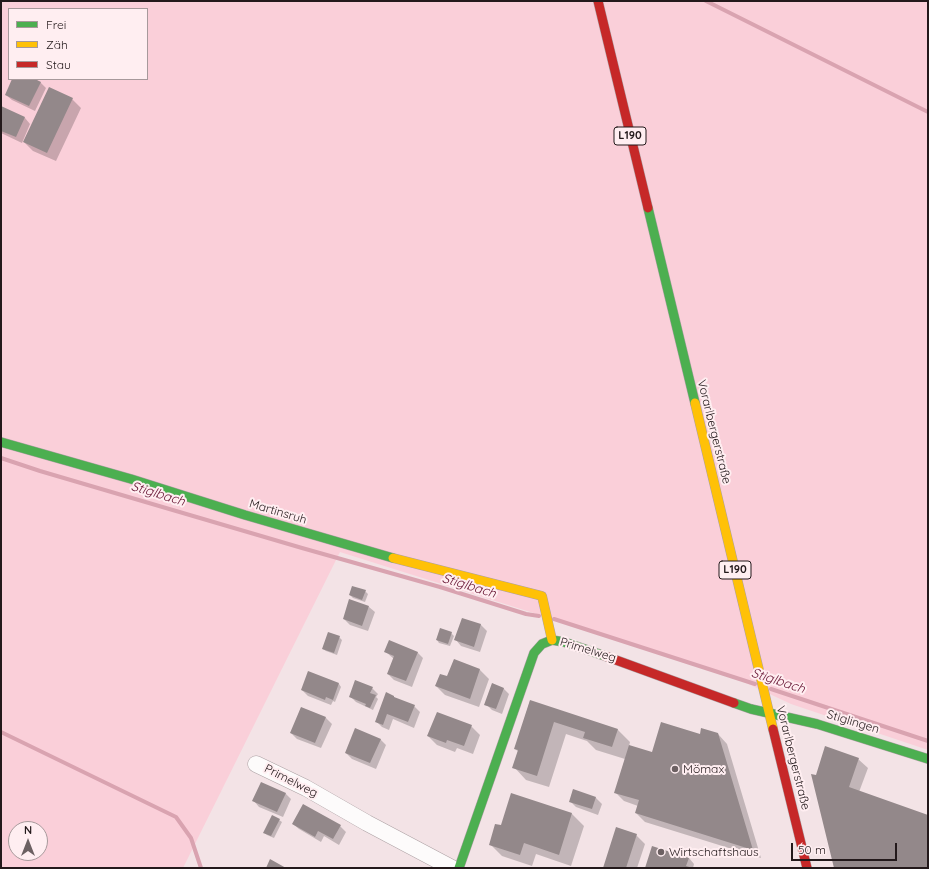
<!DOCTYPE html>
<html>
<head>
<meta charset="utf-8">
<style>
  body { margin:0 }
  #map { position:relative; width:929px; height:869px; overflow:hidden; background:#f3e3e6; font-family:Quicksand,sans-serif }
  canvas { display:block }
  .frame { position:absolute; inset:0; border:2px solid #23191b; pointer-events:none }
  .legend { position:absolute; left:8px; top:8px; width:140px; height:72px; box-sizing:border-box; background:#ffeef1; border:1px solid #a7999b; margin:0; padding:5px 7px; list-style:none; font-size:12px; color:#23191b }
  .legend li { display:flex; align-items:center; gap:8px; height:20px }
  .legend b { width:20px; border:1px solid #a7999b }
  .north { position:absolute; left:8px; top:821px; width:40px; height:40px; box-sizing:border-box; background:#ffeef1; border:1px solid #a7999b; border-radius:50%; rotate:0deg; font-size:11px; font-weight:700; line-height:16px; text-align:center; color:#23191b }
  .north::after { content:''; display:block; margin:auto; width:14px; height:18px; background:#6c6062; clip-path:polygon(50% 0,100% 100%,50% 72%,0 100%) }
  .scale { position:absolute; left:791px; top:843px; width:106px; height:18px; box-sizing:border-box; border:2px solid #23191b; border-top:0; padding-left:5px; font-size:12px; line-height:14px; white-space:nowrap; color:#23191b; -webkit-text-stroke:3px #ffeef1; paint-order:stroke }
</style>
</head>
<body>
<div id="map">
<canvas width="929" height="869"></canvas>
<div class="frame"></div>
<ul class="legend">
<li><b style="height:5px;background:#4caf50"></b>Frei</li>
<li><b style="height:5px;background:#ffc107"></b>Zäh</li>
<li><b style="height:5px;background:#c62828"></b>Stau</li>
</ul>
<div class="north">N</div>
<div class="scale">50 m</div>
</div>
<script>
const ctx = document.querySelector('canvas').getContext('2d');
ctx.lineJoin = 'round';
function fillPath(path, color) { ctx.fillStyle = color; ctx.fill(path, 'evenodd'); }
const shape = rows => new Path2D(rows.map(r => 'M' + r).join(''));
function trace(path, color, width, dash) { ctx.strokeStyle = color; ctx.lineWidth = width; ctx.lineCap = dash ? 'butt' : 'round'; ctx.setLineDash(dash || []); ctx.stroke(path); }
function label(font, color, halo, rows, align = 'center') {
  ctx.font = font + ' Quicksand,sans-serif'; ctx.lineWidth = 4; ctx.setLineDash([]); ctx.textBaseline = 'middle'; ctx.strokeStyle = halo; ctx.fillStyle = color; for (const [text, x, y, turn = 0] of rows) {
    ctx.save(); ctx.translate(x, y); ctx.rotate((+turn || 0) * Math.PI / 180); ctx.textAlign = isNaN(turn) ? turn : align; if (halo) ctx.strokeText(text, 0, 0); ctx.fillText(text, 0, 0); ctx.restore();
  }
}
fillPath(shape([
  [1,1,928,1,928,750,791,704,727,674,340,552,183,868,1,868],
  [9,9,147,9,147,79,9,79],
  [16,829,40,829,40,853,16,853]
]), '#facfd9');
fillPath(shape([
  [14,79,33,79,40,82,46,88,35,111,12,100,6,95],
  [72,99,81,108,56,161,33,151,24,142],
  [1,107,25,118,30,124,22,143,1,133],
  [365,591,368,594,365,602,353,598,350,595],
  [369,607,375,612,368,631,350,625,344,619],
  [462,619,481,625,487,631,480,652,461,646,456,640],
  [451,633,454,636,450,646,439,643,437,640],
  [339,637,342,640,337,655,326,651,323,649],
  [386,652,417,652,423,658,412,687,394,680,388,674,394,659],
  [454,660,480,670,489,679,479,707,445,695,436,686,448,678],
  [309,672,339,684,341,687,335,702,333,701,331,705,308,696,302,690],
  [372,688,378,694,376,697,378,699,373,710,356,702,350,696],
  [503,688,509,694,502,714,492,710,486,704],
  [394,697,396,699,414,706,420,712,414,728,393,719,389,730,382,727,376,721],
  [530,701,618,730,630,742,629,746,653,753,701,735,718,734,727,744,761,858,645,822,636,813,638,806,624,801,615,792,625,759,596,750,587,741,566,734,549,787,526,780,514,767,519,752,515,749],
  [301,708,326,718,332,724,321,748,297,739,291,733],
  [471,726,480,735,473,754,457,748,455,752,437,745,428,736],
  [380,739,386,745,376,769,352,759,346,753],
  [858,759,868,768,859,792,928,816,928,868,835,868,820,778],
  [573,790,596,798,602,804,598,815,576,807,570,801],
  [285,793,291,799,283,817,259,807,254,801],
  [512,794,572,814,584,826,571,866,536,854,532,866,502,856,490,844,501,827],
  [279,820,282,822,274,838,267,835,265,833],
  [293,824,340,826,346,832,339,845,324,836,321,842,299,829],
  [636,835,645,844,637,868,604,868],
  [689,858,694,864,693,868,646,868]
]), '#0003');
trace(shape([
  [706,1,928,112],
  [1,458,40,471,302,548,440,587,526,614,539,616],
  [554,619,755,684],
  [771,689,928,741],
  [1,732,176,817,191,838,201,868]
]), '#d9a3b0', 4);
fillPath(shape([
  [12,79,35,79,41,82,29,106,5,95],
  [49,87,73,98,47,153,23,142],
  [1,106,25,117,16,137,1,131],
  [352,586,366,590,362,600,349,595],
  [349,599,369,606,362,626,343,619],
  [462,618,481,624,474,647,454,640],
  [440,628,452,632,448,644,436,640],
  [328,632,340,636,334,653,322,649],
  [389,640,418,652,406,681,387,674,394,656,384,652],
  [454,659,480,669,470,699,435,686,440,674,447,676],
  [308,671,339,683,333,700,326,697,325,700,301,690],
  [355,680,373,687,370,693,376,695,370,708,365,706,366,704,349,697],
  [492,683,504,688,496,709,484,705],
  [386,692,394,696,394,697,415,705,408,722,387,714,383,725,375,722],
  [530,700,618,729,612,747,583,738,585,732,554,722,537,776,512,768,518,750,514,749],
  [301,707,326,717,315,743,290,733],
  [437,712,472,725,464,746,447,740,446,743,427,736],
  [661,722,700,734,701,728,718,733,753,850,635,813,639,800,614,793,629,745,652,752],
  [355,728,381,739,370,763,345,753],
  [825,746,859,758,849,787,928,815,928,868,834,868,811,774,816,775],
  [261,782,286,793,277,812,252,801],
  [573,789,596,797,592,809,569,802],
  [511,793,572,813,559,855,524,843,520,855,489,845,495,824,501,825],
  [303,804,341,825,333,839,318,831,315,837,292,824],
  [272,815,280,819,271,836,263,833],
  [616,827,637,834,626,868,603,868],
  [652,846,689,858,686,866,693,868,645,868],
  [270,859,286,868,266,868]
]), '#93888a');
const street = shape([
  [256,764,306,788,367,823,452,868]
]);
const fast = shape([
  [648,208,695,403],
  [1,442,131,479,245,515,393,558],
  [734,703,751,709,817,724,928,759],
  [459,868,534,653,542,644,552,640,564,642,605,656]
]);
const slow = shape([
  [695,403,773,729],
  [393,558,542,596,552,640]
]);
const jam = shape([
  [598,1,648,208],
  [605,656,734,703],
  [773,729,807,868]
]);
trace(street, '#aca0a3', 17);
trace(fast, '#aca0a3', 10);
trace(slow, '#aca0a3', 10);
trace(jam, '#aca0a3', 10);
trace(street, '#fdfbfb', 16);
trace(fast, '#4caf50', 9);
trace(slow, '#ffc107', 9);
trace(jam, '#c62828', 9);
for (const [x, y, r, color] of [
  [675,769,4,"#6c6062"],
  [661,852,4,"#6c6062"]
]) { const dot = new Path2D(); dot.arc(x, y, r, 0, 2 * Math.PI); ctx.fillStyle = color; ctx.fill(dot); trace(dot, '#ffeef1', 1.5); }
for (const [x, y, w] of [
  [630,136,32],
  [735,570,32]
]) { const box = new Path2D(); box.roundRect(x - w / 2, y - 9, w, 18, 3); ctx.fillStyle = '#ffeef1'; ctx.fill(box); trace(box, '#23191b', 1); }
label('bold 11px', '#23191b', null, [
  ["L190",630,136],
  ["L190",735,570]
]);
label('12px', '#23191b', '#ffeef1', [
  ["Vorarlbergerstraße",714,432,76],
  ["Martinsruh",278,512,17],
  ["Primelweg",588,650,17],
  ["Stiglingen",853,722,17],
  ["Vorarlbergerstraße",793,758,76],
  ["Primelweg",291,781,27]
]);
label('12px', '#23191b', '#ffeef1', [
  ["Mömax",683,769],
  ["Wirtschaftshaus",669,852]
], 'left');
label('italic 13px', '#681534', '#ffeef1', [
  ["Stiglbach",158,494,17],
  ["Stiglbach",469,586,17],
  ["Stiglbach",778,681,18]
]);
</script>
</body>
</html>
